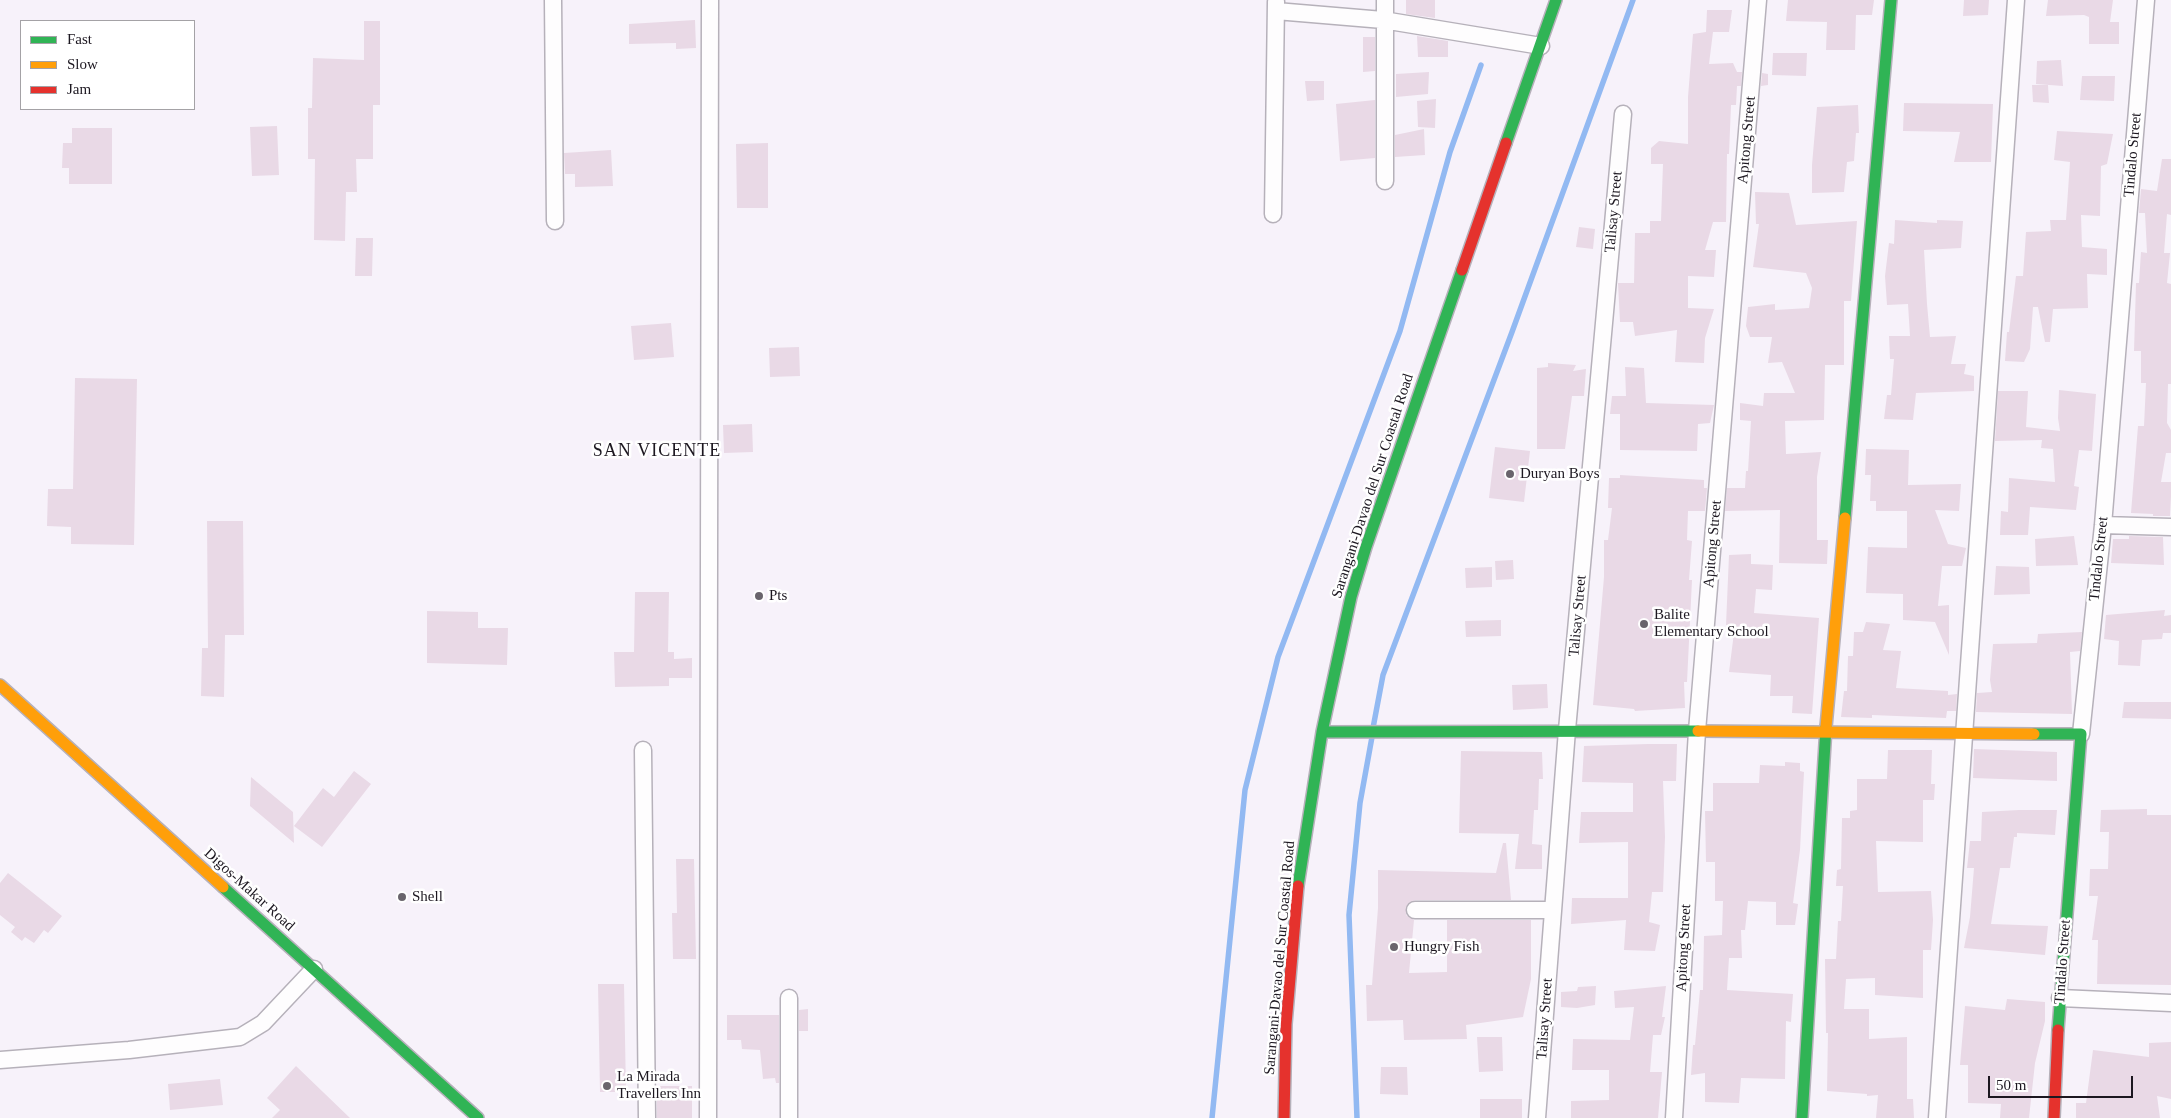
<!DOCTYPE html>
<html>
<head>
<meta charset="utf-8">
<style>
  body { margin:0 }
  #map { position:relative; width:2171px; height:1118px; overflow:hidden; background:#f7f2fa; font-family:"Times New Roman",serif }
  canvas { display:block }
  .legend { position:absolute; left:20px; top:20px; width:175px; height:90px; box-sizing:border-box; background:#fff; border:1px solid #a4a2a6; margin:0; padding:6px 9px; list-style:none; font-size:15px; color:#1c1720 }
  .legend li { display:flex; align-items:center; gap:10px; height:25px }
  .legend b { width:25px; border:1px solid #a4a2a6 }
  .scale { position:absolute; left:1988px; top:1076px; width:145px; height:22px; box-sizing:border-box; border:2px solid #1c1720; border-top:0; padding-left:6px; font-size:15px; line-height:18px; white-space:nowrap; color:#1c1720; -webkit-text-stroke:4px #fff; paint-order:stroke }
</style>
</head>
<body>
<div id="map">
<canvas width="2171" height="1118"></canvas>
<ul class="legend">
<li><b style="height:6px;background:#30b455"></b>Fast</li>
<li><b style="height:6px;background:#ff9f0a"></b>Slow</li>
<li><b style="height:6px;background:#e5322d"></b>Jam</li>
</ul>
<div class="scale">50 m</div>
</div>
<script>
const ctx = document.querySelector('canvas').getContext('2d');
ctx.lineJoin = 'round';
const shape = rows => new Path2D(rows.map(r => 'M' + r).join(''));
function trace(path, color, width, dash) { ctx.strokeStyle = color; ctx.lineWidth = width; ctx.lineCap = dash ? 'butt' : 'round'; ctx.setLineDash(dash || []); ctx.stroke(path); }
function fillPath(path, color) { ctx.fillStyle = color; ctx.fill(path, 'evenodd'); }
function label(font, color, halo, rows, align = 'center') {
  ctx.font = font + ' "Times New Roman",serif'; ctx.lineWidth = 5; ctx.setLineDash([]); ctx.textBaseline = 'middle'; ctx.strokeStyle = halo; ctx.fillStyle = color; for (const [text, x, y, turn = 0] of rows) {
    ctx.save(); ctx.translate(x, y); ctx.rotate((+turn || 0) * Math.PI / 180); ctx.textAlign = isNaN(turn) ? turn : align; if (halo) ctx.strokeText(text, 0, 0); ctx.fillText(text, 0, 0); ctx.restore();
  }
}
trace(shape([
  [1373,728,1383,675,1512,332,1633,0],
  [1212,1118,1245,790,1278,657,1400,331,1450,152,1481,65],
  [1357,1118,1349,915,1360,803,1372,737]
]), '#92b9f2', 5.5);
fillPath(shape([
  [1406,0,1435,0,1435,18,1406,14],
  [1788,0,1874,0,1872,15,1856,15,1855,50,1826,50,1827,22,1786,21],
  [1964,0,1989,0,1988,15,1963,16],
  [2048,0,2113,0,2110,22,2119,22,2119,44,2089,44,2089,17,2084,15,2046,16],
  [1707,10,1732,10,1729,32,1713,32,1709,64,1733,63,1737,72,1742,72,1741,86,1737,86,1736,105,1731,105,1729,154,1727,154,1726,222,1713,222,1705,250,1716,250,1714,277,1688,276,1688,308,1714,309,1705,338,1704,363,1675,362,1677,330,1635,336,1633,322,1620,322,1618,283,1634,283,1635,233,1650,233,1650,221,1661,221,1663,164,1651,164,1651,148,1659,141,1688,144,1688,97,1693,34,1706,32],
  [695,20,696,48,676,49,676,43,629,44,629,24],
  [364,21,380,21,380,105,373,105,373,159,356,159,357,192,346,192,345,241,314,240,315,159,308,159,308,108,312,108,313,58,364,60],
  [1417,36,1448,41,1448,57,1418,57],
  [1363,37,1375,37,1375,71,1363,72],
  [1773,53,1807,53,1806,76,1772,75],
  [2061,60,2063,86,2036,84,2037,61],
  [1429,72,1428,94,1396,97,1396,74],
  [1762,73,1768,74,1768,85,1761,86],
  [2082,76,2115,76,2114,101,2080,100],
  [1305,81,1324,81,1324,100,1307,101],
  [2032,85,2048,85,2049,103,2033,102],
  [1436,99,1435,128,1418,127,1417,101],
  [1375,100,1375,158,1340,161,1336,104],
  [1904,103,1993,104,1991,162,1954,162,1960,132,1903,131],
  [1858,105,1859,133,1856,133,1854,161,1847,162,1844,192,1812,193,1812,165,1817,107],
  [277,126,279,175,252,176,250,127],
  [72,128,112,128,112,184,69,184,69,168,62,168,63,143,72,143],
  [1424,129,1425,155,1395,157,1395,135],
  [2057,131,2113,134,2107,164,2101,166,2100,216,2081,215,2082,247,2107,249,2107,275,2087,274,2088,308,2053,309,2050,342,2045,342,2038,307,2033,307,2030,349,2024,362,2005,361,2007,332,2009,332,2016,276,2023,276,2026,232,2051,231,2050,220,2066,220,2070,162,2054,160],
  [768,143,768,208,737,208,736,144],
  [611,150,613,186,575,187,575,174,565,174,564,153],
  [2162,159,2171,159,2171,215,2167,214,2164,253,2170,253,2167,283,2171,284,2171,384,2168,384,2167,423,2171,430,2171,453,2166,453,2161,482,2171,482,2171,496,2170,516,2153,516,2153,514,2131,513,2138,426,2144,426,2146,383,2141,383,2141,351,2134,351,2135,318,2136,283,2139,283,2141,252,2147,253,2145,213,2139,213,2141,189,2157,191],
  [1755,192,1789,193,1796,225,1857,221,1851,301,1844,301,1844,365,1825,365,1824,420,1785,421,1786,454,1821,452,1817,477,1817,540,1828,540,1827,564,1779,563,1780,510,1725,511,1727,488,1745,488,1746,471,1748,471,1751,421,1740,420,1740,403,1763,406,1764,393,1795,393,1782,362,1768,363,1772,337,1750,337,1746,326,1748,307,1775,304,1775,310,1809,308,1812,288,1806,273,1753,267,1759,224,1756,224],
  [1895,220,1937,223,1937,220,1963,221,1961,248,1924,250,1927,304,1930,337,1956,336,1951,364,1966,364,1964,374,1974,376,1974,391,1916,393,1913,420,1884,419,1887,395,1891,395,1894,359,1890,359,1889,336,1910,336,1908,304,1887,305,1885,276,1889,243,1894,244],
  [1579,227,1595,229,1593,249,1576,247],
  [356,238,373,238,372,276,355,276],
  [671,323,674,357,634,360,631,326],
  [799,347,800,376,770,377,769,348],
  [1548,363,1576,365,1573,371,1586,369,1584,396,1572,396,1565,449,1537,449,1537,368,1548,367],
  [1625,367,1644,368,1646,403,1714,405,1710,423,1698,424,1697,451,1620,450,1620,414,1610,414,1612,396,1626,396],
  [75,378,137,379,134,545,71,544,71,527,47,526,48,489,73,489],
  [2059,390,2096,394,2092,451,2079,450,2074,486,2079,487,2076,510,2030,507,2028,535,2000,535,2001,511,2008,512,2009,478,2055,482,2053,449,2041,448,2042,440,1995,441,1998,391,2028,391,2026,427,2060,431,2058,418],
  [752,424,753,452,724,453,723,425],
  [1495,447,1530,451,1524,502,1489,498],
  [1866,449,1909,450,1908,485,1961,484,1959,511,1935,510,1948,544,1966,548,1962,566,1942,566,1938,606,1949,605,1949,655,1935,622,1903,620,1903,594,1866,593,1868,547,1907,548,1907,511,1876,511,1876,501,1870,501,1871,475,1865,475],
  [1620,475,1704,480,1704,488,1707,488,1705,511,1688,511,1687,540,1692,541,1689,580,1692,580,1687,682,1684,682,1685,708,1635,711,1634,709,1593,705,1604,577,1604,540,1608,540,1612,508,1608,508,1609,478,1620,478],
  [207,521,243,521,244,635,225,635,224,697,201,696,202,648,208,648],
  [2074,536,2078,565,2036,566,2035,539],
  [2129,536,2163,537,2164,565,2111,563,2113,539,2129,539],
  [1751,554,1751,564,1773,565,1772,590,1756,589,1754,613,1819,618,1812,714,1792,713,1793,696,1770,696,1771,675,1729,672,1735,625,1726,625,1729,555],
  [1513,560,1514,579,1496,580,1495,561],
  [1996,566,2029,567,2030,594,1994,595],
  [1492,567,1492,587,1466,588,1465,568],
  [635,592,669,592,668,652,674,652,674,659,692,658,692,678,669,678,669,686,615,687,614,652,634,652],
  [2165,610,2164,616,2171,615,2171,633,2163,633,2162,639,2142,640,2140,666,2118,665,2119,641,2104,639,2106,615],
  [427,611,478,612,478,628,508,628,507,665,427,663],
  [1501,620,1501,636,1466,637,1465,621],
  [1866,622,1890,624,1883,650,1901,651,1896,688,1948,691,1948,695,1957,694,1956,711,1947,711,1946,718,1872,715,1872,718,1841,717,1844,691,1847,691,1848,656,1853,656,1854,632,1863,632],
  [2082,632,2080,651,2070,652,2072,714,1976,712,1977,693,1992,692,1990,680,1993,644,2037,643,2038,634],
  [1547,684,1548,708,1513,710,1512,685],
  [2124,702,2171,702,2171,719,2122,718],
  [1648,744,1677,744,1676,781,1663,781,1665,837,1663,892,1652,892,1649,922,1660,925,1655,951,1624,950,1626,920,1571,924,1572,898,1628,898,1628,842,1579,843,1581,812,1633,812,1633,783,1582,782,1584,746],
  [1974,749,2057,752,2057,781,1973,778],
  [1888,750,1932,750,1931,784,1935,784,1934,800,1923,800,1923,842,1876,841,1878,892,1931,891,1933,920,1931,950,1923,950,1923,998,1875,995,1875,978,1846,979,1844,1009,1869,1009,1869,1039,1907,1037,1907,1099,1913,1099,1914,1118,1876,1118,1878,1095,1867,1096,1867,1094,1827,1091,1828,1033,1826,1033,1825,959,1836,959,1838,921,1841,921,1843,886,1836,886,1837,870,1841,869,1842,818,1850,818,1850,811,1857,810,1857,779,1887,779],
  [1461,751,1542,752,1543,779,1539,779,1538,810,1534,810,1532,844,1542,845,1542,869,1515,869,1519,834,1459,833],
  [1785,762,1800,763,1800,771,1804,772,1800,850,1793,903,1798,904,1795,925,1776,925,1776,902,1748,901,1745,930,1741,930,1742,958,1729,958,1727,990,1793,994,1791,1022,1786,1021,1785,1079,1741,1078,1739,1103,1705,1102,1705,1073,1691,1075,1693,1045,1695,1045,1700,990,1703,990,1704,936,1722,935,1723,901,1715,901,1715,862,1706,862,1705,811,1713,811,1713,783,1759,783,1760,765,1785,766],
  [354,771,371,784,322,847,294,826,323,788,334,797],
  [251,777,293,812,294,843,250,806],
  [2147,809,2147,815,2171,815,2171,985,2097,984,2098,940,2092,940,2098,896,2089,896,2090,869,2108,869,2109,832,2100,832,2101,810],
  [2019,810,2057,810,2055,835,2017,833,2017,837,2014,837,2010,868,2000,868,1991,924,2048,926,2045,955,1964,948,1970,917,1974,868,1967,868,1970,841,1981,841,1982,812],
  [1503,843,1506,843,1511,900,1415,900,1407,905,1406,915,1414,920,1409,973,1447,972,1447,920,1531,920,1531,979,1523,1017,1466,1025,1467,1039,1404,1040,1403,1020,1367,1021,1366,985,1372,985,1378,908,1378,870,1496,873],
  [676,859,694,859,696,959,673,959,672,913,677,913],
  [8,873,62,916,48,933,44,930,34,943,25,937,22,941,11,932,15,927,0,915,0,883],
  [598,984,624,984,626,1092,600,1092],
  [1596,986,1595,1005,1577,1008,1561,1007,1561,992,1577,991,1578,987],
  [1666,986,1662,1017,1665,1017,1661,1035,1653,1035,1650,1072,1662,1072,1658,1118,1571,1118,1571,1101,1609,1100,1609,1070,1572,1070,1573,1039,1630,1040,1634,1007,1615,1008,1614,991],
  [2007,999,2045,1002,2045,1021,2035,1063,2029,1118,2000,1118,2001,1104,1968,1103,1968,1065,1960,1065,1965,1006,2005,1010],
  [808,1009,808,1031,799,1031,799,1010],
  [727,1015,779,1015,779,1083,776,1083,775,1078,763,1079,760,1050,742,1049,741,1040,727,1040],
  [1477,1037,1502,1037,1503,1071,1479,1072],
  [2171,1042,2171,1099,2157,1096,2160,1118,2076,1118,2076,1103,2086,1103,2093,1050,2149,1057,2149,1043],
  [296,1066,350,1118,272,1118,280,1110,267,1098],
  [1381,1067,1407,1067,1408,1095,1380,1094],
  [220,1079,223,1105,170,1110,168,1084],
  [657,1086,692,1086,692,1118,657,1118],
  [1480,1099,1522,1099,1522,1118,1480,1118]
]), '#e9d9e6');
const street = shape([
  [553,0,555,221],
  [1385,0,1385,181],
  [1276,11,1383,20,1541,46],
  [1273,214,1276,2],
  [2103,525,2171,527],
  [2081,734,2103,525,2146,0],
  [643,750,647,1118],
  [1415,910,1553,910],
  [2060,998,2171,1003],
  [0,1060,129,1050,240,1037,263,1023,314,969],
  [708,1118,710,0],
  [789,1118,789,998],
  [1537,1118,1567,730,1623,114],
  [1674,1118,1697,731,1758,0],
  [1937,1118,2016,0]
]);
const fast = shape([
  [1506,143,1556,0],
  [1845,518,1891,0],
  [1322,732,1698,731],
  [2034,734,2081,734,2058,1030],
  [1298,886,1322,732,1351,597,1366,547,1462,270],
  [223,887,478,1118],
  [1802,1118,1826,727]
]);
const slow = shape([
  [0,685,223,887],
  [1826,727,1845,518],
  [1698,731,2034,734]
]);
const jam = shape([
  [1462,270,1506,143],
  [1284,1118,1286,1024,1298,886],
  [2054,1118,2058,1030]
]);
trace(street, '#b6b1ba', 19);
trace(fast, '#b6b1ba', 14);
trace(slow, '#b6b1ba', 14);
trace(jam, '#b6b1ba', 14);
trace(street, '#fefdfe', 16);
trace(fast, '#30b455', 11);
trace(slow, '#ff9f0a', 11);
trace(jam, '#e5322d', 11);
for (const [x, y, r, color] of [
  [1510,474,5,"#69646c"],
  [759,596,5,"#69646c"],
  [1644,624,5,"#69646c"],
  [402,897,5,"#69646c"],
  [1394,947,5,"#69646c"],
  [607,1086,5,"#69646c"]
]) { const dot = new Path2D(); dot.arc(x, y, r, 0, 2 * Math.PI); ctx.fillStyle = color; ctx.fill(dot); trace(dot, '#fff', 2); }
label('15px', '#1c1720', '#fff', [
  ["Apitong Street",1747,140,-85],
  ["Tindalo Street",2133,155,-85],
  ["Talisay Street",1614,212,-85],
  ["Sarangani-Davao del Sur Coastal Road",1373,486,-72],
  ["Apitong Street",1713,544,-85],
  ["Tindalo Street",2099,559,-84],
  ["Talisay Street",1578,616,-85],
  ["Digos-Makar Road",249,890,42],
  ["Apitong Street",1684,948,-87],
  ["Sarangani-Davao del Sur Coastal Road",1280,958,-85],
  ["Tindalo Street",2063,962,-86],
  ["Talisay Street",1545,1019,-86]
]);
label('15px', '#1c1720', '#fff', [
  ["Duryan Boys",1520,474],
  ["Pts",769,596],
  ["Balite",1654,615],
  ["Elementary School",1654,632],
  ["Shell",412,897],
  ["Hungry Fish",1404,947],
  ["La Mirada",617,1077],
  ["Travellers Inn",617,1094]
], 'left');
ctx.letterSpacing = '1px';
label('18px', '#1c1720', '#fff', [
  ["SAN VICENTE",657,451]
]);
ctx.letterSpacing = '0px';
</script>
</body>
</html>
